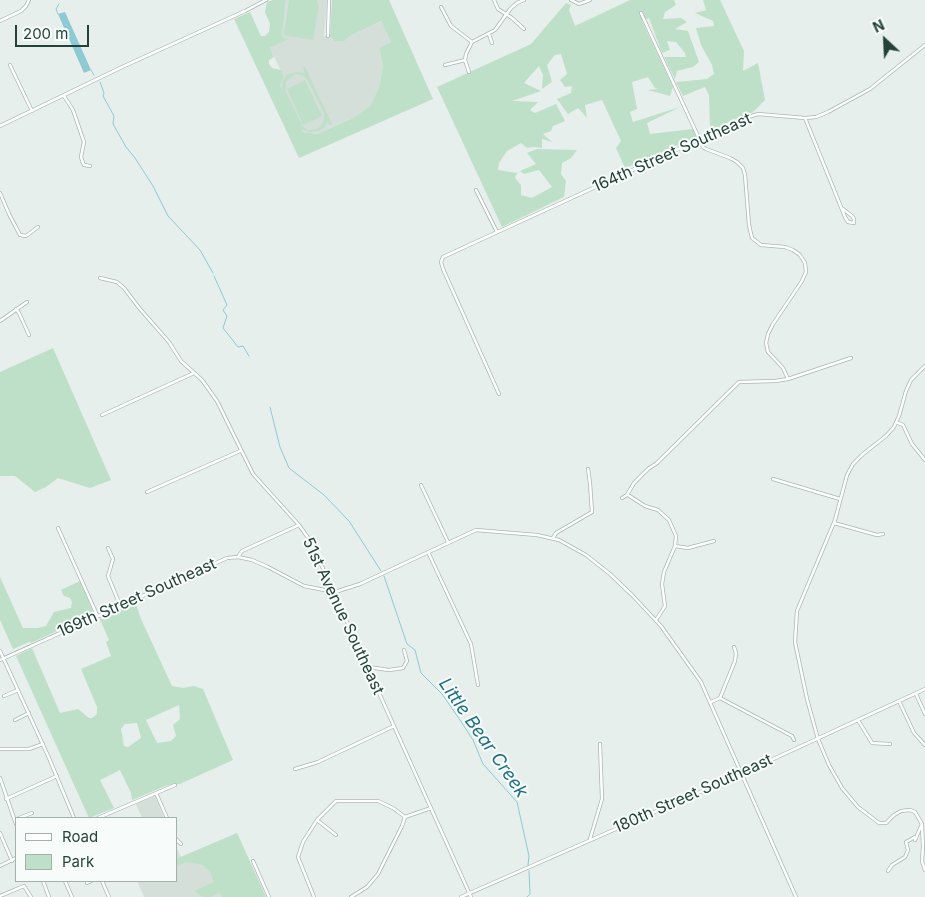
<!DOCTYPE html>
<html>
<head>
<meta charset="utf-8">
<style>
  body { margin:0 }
  #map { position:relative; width:925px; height:897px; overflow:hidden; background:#e6efeb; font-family:Inter,sans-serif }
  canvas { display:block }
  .legend { position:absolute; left:15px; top:817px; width:162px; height:65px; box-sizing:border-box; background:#f7fbf9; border:1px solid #a3b1ad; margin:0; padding:6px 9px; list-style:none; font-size:15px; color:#24423a }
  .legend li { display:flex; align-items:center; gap:10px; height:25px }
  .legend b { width:25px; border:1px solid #a3b1ad }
  .north { position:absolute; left:860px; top:15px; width:50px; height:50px; -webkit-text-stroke:4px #f7fbf9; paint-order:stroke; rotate:335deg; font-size:14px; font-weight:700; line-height:20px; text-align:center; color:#24423a }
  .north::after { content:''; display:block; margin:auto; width:18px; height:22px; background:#24423a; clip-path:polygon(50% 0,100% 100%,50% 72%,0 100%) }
  .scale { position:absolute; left:15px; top:25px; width:74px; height:22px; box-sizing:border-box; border:2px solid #24423a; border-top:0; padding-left:6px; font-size:15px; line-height:18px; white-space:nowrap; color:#24423a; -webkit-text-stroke:4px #f7fbf9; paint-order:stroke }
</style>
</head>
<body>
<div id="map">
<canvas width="925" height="897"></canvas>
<ul class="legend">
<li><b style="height:6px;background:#fff"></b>Road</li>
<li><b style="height:14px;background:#bfe0c8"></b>Park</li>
</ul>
<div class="north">N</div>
<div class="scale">200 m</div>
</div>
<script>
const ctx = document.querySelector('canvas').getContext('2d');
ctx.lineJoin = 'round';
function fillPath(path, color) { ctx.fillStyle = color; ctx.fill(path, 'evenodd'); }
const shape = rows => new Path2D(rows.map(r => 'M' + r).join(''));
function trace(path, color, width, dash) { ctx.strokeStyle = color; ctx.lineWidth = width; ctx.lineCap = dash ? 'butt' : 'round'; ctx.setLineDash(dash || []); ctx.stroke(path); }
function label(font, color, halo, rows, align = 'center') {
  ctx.font = font + ' Inter,sans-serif'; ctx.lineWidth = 4; ctx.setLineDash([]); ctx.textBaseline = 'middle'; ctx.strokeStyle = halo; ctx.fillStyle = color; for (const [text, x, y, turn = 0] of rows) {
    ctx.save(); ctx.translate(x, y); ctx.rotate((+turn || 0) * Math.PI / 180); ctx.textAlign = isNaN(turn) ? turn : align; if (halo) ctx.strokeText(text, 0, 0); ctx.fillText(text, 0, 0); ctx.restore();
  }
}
fillPath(shape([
  [286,0,327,0,324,36,330,36,334,41,345,41,350,36,381,21,391,42,379,49,383,66,379,87,370,106,353,118,317,134,303,132,298,126,280,86,284,77,270,48,288,39,282,37],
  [155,796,164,818,142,818,136,804],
  [237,833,266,897,144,897,137,881,176,881,176,846,181,857]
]), '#d4dfda');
fillPath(shape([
  [273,0,286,0,282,37,289,39,270,48,274,57,269,60,269,64,272,68,281,70,284,77,280,86,282,89,283,81,287,75,296,72,305,73,303,68,305,67,332,124,329,125,327,121,324,128,318,131,310,132,301,129,303,132,317,134,353,118,370,106,379,87,383,66,379,48,391,42,381,21,350,36,345,41,334,41,330,36,332,0,389,0,433,99,299,158,234,19,250,12,261,36,265,36,269,32,270,24,265,12,267,2],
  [295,74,304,76,308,81,324,113,324,121,320,127,317,129,308,130,303,127,286,92,286,82],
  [289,0,317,0,319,5,313,40,284,35],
  [630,0,674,0,676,5,665,12,663,19,681,18,687,22,675,29,688,31,699,62,693,67,677,71,675,79,664,57,686,57,685,53,676,42,667,41,670,50,662,53,649,18,642,21,673,87,670,96,648,90,658,89,655,88,648,77,632,82,637,109,630,112,633,122,680,107,647,123,650,134,693,129,698,137,625,168,616,148,621,141,602,100,585,105,587,118,578,108,568,114,557,99,571,93,572,86,565,87,560,80,567,74,561,54,555,55,547,65,552,82,542,89,543,75,539,66,524,83,541,91,512,101,538,102,530,110,535,113,556,104,565,121,553,126,551,131,543,134,552,142,542,139,542,148,533,147,527,148,521,143,507,151,499,163,498,170,517,173,515,178,521,185,521,195,532,198,552,187,539,170,524,174,520,171,536,164,527,153,537,149,577,150,571,158,562,163,561,174,566,181,564,197,502,227,437,87,531,44,566,3,571,5,569,10,575,26],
  [703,0,720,0,744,51,743,71,758,63,765,100,753,112,718,128,710,128,709,95,705,87,683,96,676,82,707,79,714,74,712,65,701,45,696,28,714,26,713,21,695,13,706,10],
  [305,80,322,116,303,125,287,89],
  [53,348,111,480,90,488,58,478,46,487,35,492,15,476,0,476,0,372],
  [0,577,23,628,38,628,46,626,54,612,71,608,72,602,70,598,64,596,61,590,80,581,94,614,31,643,29,642,13,649,0,620],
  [135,601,141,619,172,686,183,688,194,686,203,689,233,760,180,784,168,785,132,800,131,793,120,770,100,780,114,808,89,818,16,656,32,648,60,713,78,709,89,718,92,718,97,714,97,707,81,669,111,656,106,642,109,640,99,617],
  [179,705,180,719,173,725,176,736,171,741,157,743,146,720],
  [137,723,141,738,128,747,124,746,121,729,125,724],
  [237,833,266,897,222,897,220,893,210,897,203,897,194,891,214,882,210,872,203,865,186,862,177,866,176,859]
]), '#bfe0c8');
fillPath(shape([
  [65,12,91,70,84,73,58,14]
]), '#8ec9d4');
trace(shape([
  [58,14,56,9,59,4],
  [91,70,94,75],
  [100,82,104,93,103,96,114,116,113,124,126,147,135,158,153,186,168,216,200,250,213,273],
  [214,276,227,305,223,310,227,316,223,328,238,347,243,346,249,356],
  [270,407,280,447,289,468,324,495,349,521,381,571],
  [384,576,407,644,415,650,421,673,442,694,460,720,473,740,483,764,517,802,529,856,528,865],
  [527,897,530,894,529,871]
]), '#8ec9d4', 1);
const minor = shape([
  [494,0,498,9,512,18,524,29],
  [571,0,579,4,590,0],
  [441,7,451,26,472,42],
  [641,13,703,147,706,149,730,158,737,162,743,168,745,175,749,225,752,238,761,245,785,247,793,250,800,255,805,263,806,272,802,281,773,324,768,334,766,343,768,352,783,368,788,379],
  [0,21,21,11,26,6,29,0],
  [489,34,492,43],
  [328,36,329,0],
  [10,65,32,111],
  [445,65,465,60],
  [469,72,465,60,466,54,472,42,495,30,511,8,517,3,524,0],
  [64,96,73,110,84,142,81,157,83,163,84,165,90,166],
  [805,118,845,217,848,222,854,223,854,219,852,216,843,209],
  [0,126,120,68,245,11,266,0],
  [476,190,497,232],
  [0,193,9,214,20,235,26,236,38,227],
  [100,278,117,282,124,288,140,309,169,342,181,361,202,380,217,401,253,474,299,525,311,542,471,897],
  [16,309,19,313,29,335],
  [0,321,27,302],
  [499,394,443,269,441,262,443,257,748,117,758,114,805,118,816,117,828,112,870,89,925,45],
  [102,415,194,373],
  [896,422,903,425,912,444,925,460],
  [773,479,840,499],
  [421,485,448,542],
  [147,492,240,451],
  [628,495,645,506,658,510,669,520,676,536,675,546,664,572,662,584,665,606,656,620],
  [622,498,627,495,634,483,648,469,657,463,739,382,775,381,788,379,851,358],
  [834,523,877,535,883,534],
  [58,528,97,615],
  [553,538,556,533,592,512,590,483,588,469],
  [675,546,688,548,714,541],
  [108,548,113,559,108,576,120,605],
  [428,552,471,644,478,685],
  [238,557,242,551,299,525],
  [0,651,49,758,74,818],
  [0,660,227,558,238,557,252,560,268,567,304,586,335,592,360,584,476,530,537,535,559,540,586,555,610,574,632,595,661,626,701,682,796,897],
  [368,667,389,670,403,668,407,661,404,650],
  [916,694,925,714],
  [4,696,18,690],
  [720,698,735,661,736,653,734,647],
  [899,701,914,733,925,745],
  [711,702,720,698,792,736,794,740],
  [15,720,29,713],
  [858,720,872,743,890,744],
  [0,749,29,749,43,744],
  [295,769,318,762,394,726],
  [0,778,16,824],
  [156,793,167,818],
  [6,799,57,776],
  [405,817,431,808],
  [19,818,32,813],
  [98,818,175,785],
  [317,820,336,835],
  [922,826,923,846,922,861,925,870],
  [0,833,12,861],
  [176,839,181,844],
  [590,839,602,799,600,744],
  [915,840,922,824,915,812,910,810,901,811,894,815,886,823,879,823,858,807,842,788,829,765,818,739,807,699,795,642,797,611,835,520,847,475,853,464,863,454,886,436,894,427,899,416,906,391,911,380,925,366],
  [253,861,269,897],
  [0,866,16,858],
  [888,871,892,865,905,857,908,850,906,842,915,837],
  [43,881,49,897],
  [65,881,72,897],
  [102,881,109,897],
  [87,883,91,881],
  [0,896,24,886,31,897],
  [314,897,298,857,303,842,317,820,336,801,378,801,393,808,405,817],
  [351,897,367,887,378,874,402,826,405,817],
  [461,897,732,778,925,689]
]);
trace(minor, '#a8b8b2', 4);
trace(minor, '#fff', 2.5);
label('16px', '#24423a', '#f7fbf9', [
  ["164th Street Southeast",672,153,-24],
  ["169th Street Southeast",137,598,-24],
  ["51st Avenue Southeast",343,616,65],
  ["180th Street Southeast",693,794,-24]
]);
label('italic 18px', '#1c6f80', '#f7fbf9', [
  ["Little Bear Creek",483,738,55]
]);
</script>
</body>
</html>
